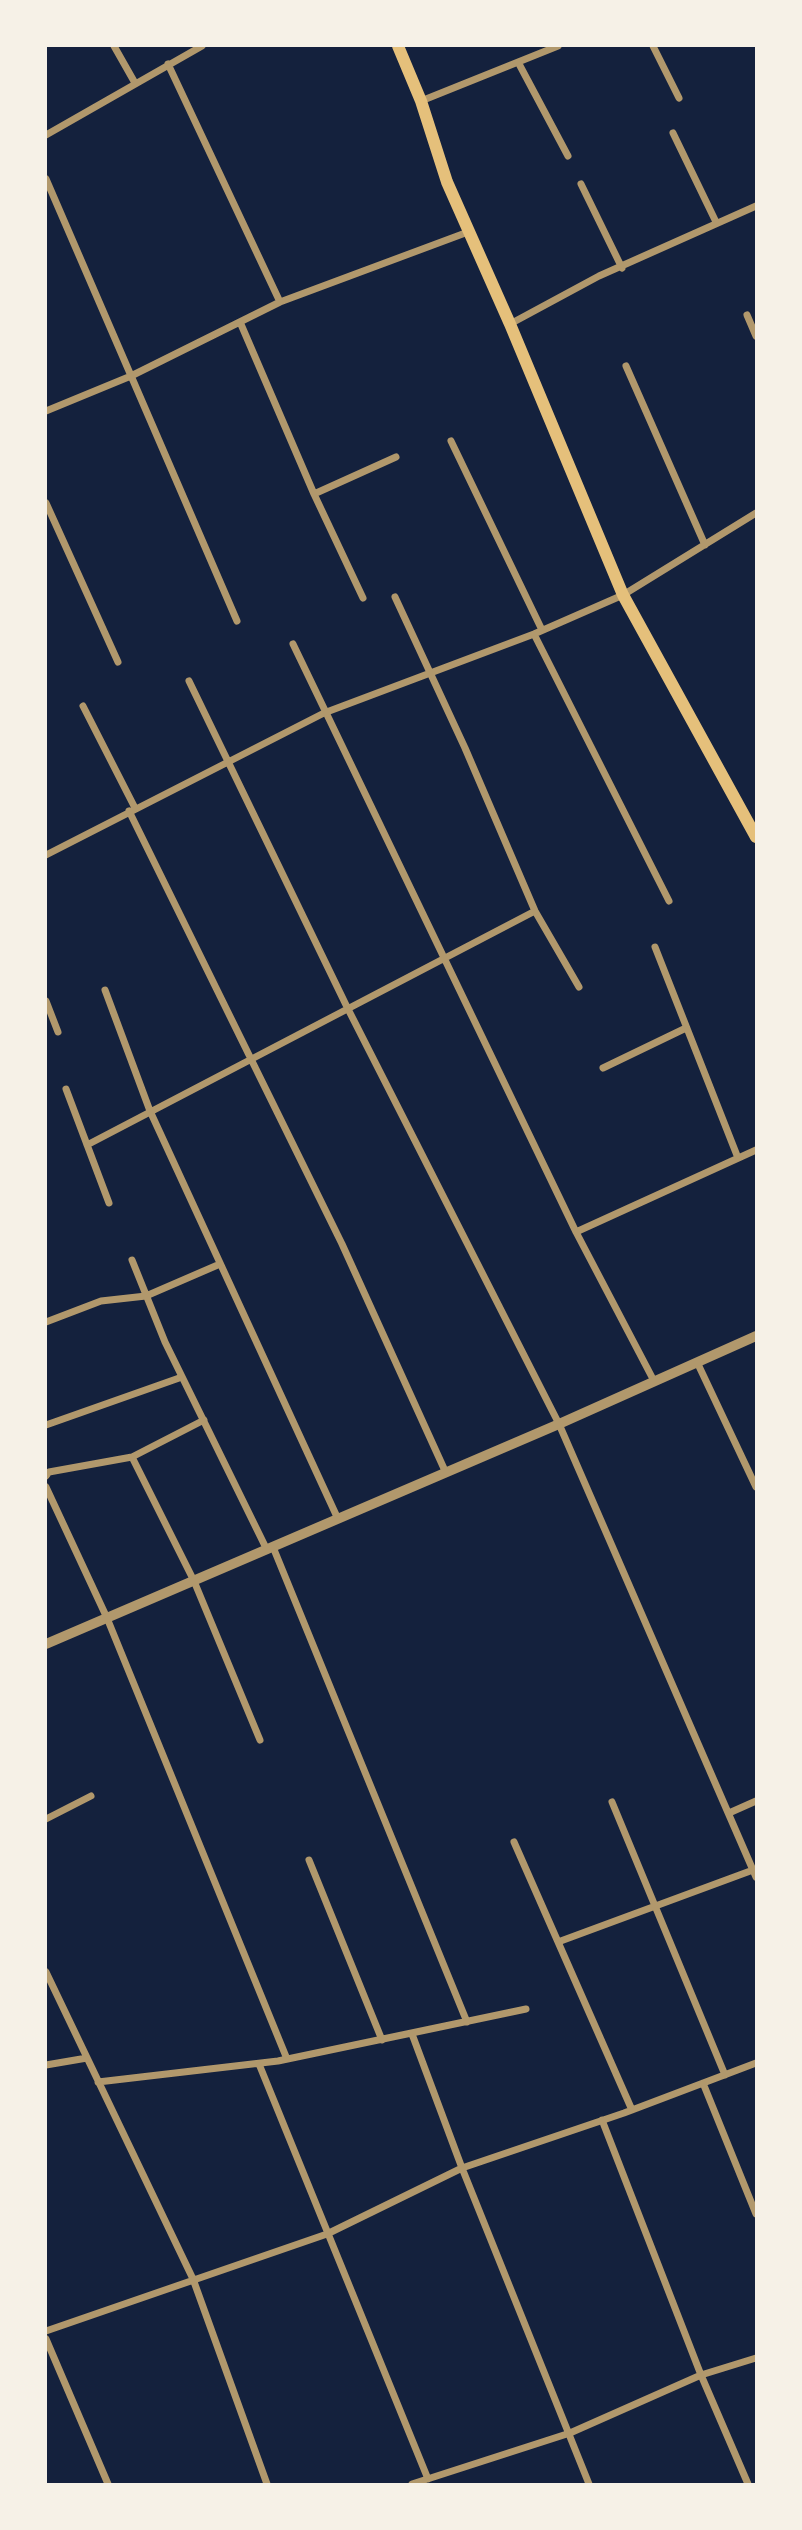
<!DOCTYPE html>
<html>
<head>
<meta charset="utf-8">
<style>
  body { margin:0 }
  #map { position:relative; width:802px; height:2530px; overflow:hidden; background:#14213d; font-family:"Sofia Sans Condensed",sans-serif }
  canvas { display:block }
  .frame { position:absolute; inset:0; border:47px solid #f6f1e7; pointer-events:none }
</style>
</head>
<body>
<div id="map">
<canvas width="802" height="2530"></canvas>
<div class="frame"></div>
</div>
<script>
const ctx = document.querySelector('canvas').getContext('2d');
ctx.lineJoin = 'round';
const shape = rows => new Path2D(rows.map(r => 'M' + r).join(''));
function trace(path, color, width, dash) { ctx.strokeStyle = color; ctx.lineWidth = width; ctx.lineCap = dash ? 'butt' : 'round'; ctx.setLineDash(dash || []); ctx.stroke(path); }
trace(shape([
  [114,46,135,83],
  [653,46,679,98],
  [518,62,568,156],
  [168,64,280,302],
  [421,101,558,46],
  [673,133,716,222],
  [46,135,202,46],
  [46,179,237,621],
  [581,184,622,268],
  [747,315,756,336],
  [240,322,314,494,363,598],
  [510,324,599,276,756,206],
  [626,366,705,545],
  [46,411,131,376,280,302,468,232],
  [451,441,542,630],
  [314,494,396,457],
  [46,503,118,662],
  [395,597,465,748,535,911,579,987],
  [534,634,669,901],
  [293,644,576,1232,654,1381],
  [189,681,347,1007,559,1424,756,1877],
  [83,706,135,808],
  [129,811,342,1244,446,1473],
  [46,855,324,713,534,634,623,595,756,513],
  [655,947,738,1158],
  [105,990,150,1111,338,1519],
  [46,1001,58,1032],
  [603,1068,686,1028],
  [66,1089,109,1203],
  [87,1145,535,911],
  [576,1232,756,1150],
  [132,1260,165,1342,267,1550],
  [46,1322,101,1301,146,1296,220,1264],
  [697,1362,756,1487],
  [46,1425,182,1377],
  [132,1457,194,1581,260,1740],
  [46,1476,49,1472,132,1457,204,1420],
  [46,1487,107,1618,287,2059],
  [273,1547,467,2022],
  [612,1802,725,2075],
  [729,1813,756,1801],
  [46,1819,91,1796],
  [514,1842,632,2110],
  [309,1860,382,2040],
  [558,1942,753,1870],
  [46,1972,193,2279,267,2484],
  [412,2034,462,2168,589,2484],
  [259,2064,428,2479],
  [46,2065,87,2058],
  [98,2082,278,2061,526,2009],
  [703,2083,756,2214],
  [602,2120,701,2375,748,2484],
  [46,2331,327,2234,462,2168,624,2113,756,2063],
  [46,2339,108,2484],
  [412,2484,570,2433,701,2375,756,2358]
]), '#b1986c', 7);
trace(shape([
  [46,1644,559,1424,756,1336]
]), '#b1986c', 10);
trace(shape([
  [398,46,421,101,447,182,510,324,623,595,756,837]
]), '#e5c07b', 12);
</script>
</body>
</html>
